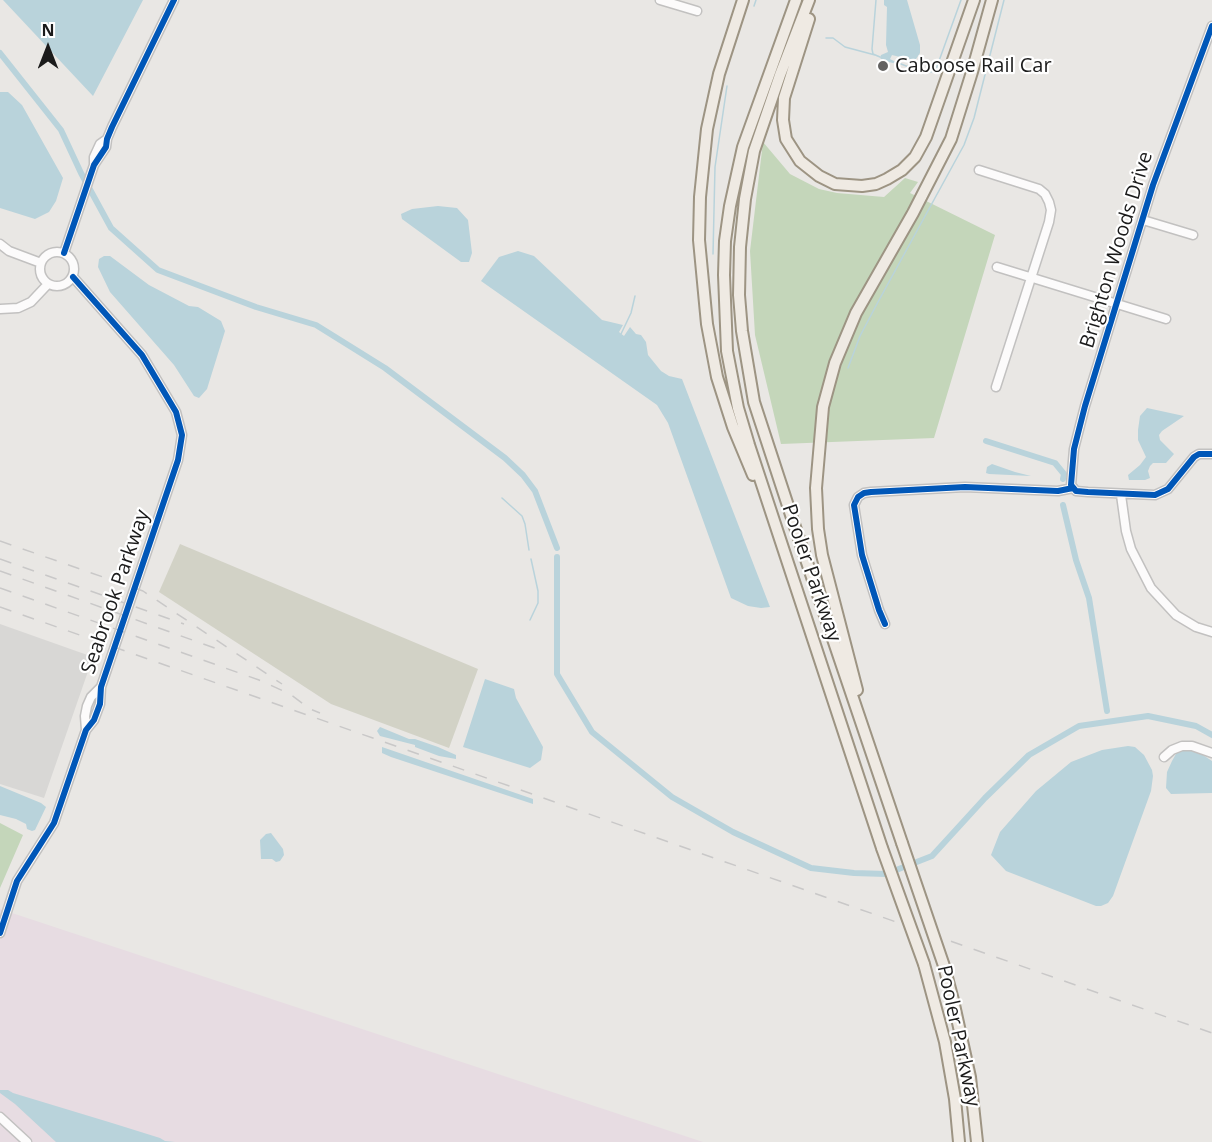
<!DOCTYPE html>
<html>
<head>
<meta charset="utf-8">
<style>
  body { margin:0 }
  #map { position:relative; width:1212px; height:1142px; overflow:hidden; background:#e9e7e4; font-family:"Open Sans",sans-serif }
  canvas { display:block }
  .north { position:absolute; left:18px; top:18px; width:60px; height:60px; -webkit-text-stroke:4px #fff; paint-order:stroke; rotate:0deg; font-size:16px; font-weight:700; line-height:24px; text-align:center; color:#1b1b1b }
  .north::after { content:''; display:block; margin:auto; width:21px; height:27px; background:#1b1b1b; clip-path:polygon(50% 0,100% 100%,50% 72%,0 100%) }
</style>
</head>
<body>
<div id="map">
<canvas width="1212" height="1142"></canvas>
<div class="north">N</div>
</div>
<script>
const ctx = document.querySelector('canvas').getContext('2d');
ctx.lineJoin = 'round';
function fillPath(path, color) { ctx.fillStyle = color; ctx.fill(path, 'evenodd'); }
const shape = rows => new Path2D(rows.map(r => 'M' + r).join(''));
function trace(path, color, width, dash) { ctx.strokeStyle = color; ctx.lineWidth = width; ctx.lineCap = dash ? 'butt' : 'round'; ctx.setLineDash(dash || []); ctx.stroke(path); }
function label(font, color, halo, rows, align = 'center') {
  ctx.font = font + ' "Open Sans",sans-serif'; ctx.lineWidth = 4.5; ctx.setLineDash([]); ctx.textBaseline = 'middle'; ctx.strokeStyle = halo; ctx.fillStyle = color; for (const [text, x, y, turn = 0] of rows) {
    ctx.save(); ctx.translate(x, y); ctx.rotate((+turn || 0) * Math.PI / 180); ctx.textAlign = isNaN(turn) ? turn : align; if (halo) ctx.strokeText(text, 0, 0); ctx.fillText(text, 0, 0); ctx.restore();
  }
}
fillPath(shape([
  [0,624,93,657,44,798,0,784]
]), '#d8d7d5');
fillPath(shape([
  [0,909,703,1142,0,1142]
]), '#e7dce2');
fillPath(shape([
  [180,544,478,669,449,748,331,704,159,592]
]), '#d2d2c6');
fillPath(shape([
  [763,142,790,174,819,189,837,193,884,197,905,178,918,182,910,193,995,235,934,438,781,444,755,335,750,251],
  [0,823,23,835,0,888]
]), '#c4d6ba');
fillPath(shape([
  [3,0,143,0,93,96],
  [884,0,907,0,920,45,920,53,916,59,912,60,892,55,890,59,896,62,893,63,884,61,880,58,881,55,888,52,886,45,887,7,884,5],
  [0,92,8,92,22,105,63,178,56,201,49,212,35,219,0,208],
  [438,206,457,208,468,220,472,253,469,262,461,262,402,219,401,214,412,209],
  [518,251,534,256,602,320,623,325,619,332,624,336,630,327,636,334,641,335,646,342,648,355,661,371,669,376,682,379,770,607,761,608,748,606,731,598,668,423,657,405,481,281,499,257],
  [104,256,110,256,149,285,189,306,198,307,221,321,225,331,207,389,199,398,194,396,174,365,110,292,98,267,99,259],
  [1147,408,1184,416,1162,431,1159,435,1160,440,1174,454,1166,463,1153,463,1150,466,1148,471,1150,478,1145,480,1129,480,1128,475,1140,465,1146,457,1138,440,1138,430,1140,416],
  [992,464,1015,472,1031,476,989,474,986,473,987,467],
  [485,679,514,689,516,698,543,747,541,760,530,768,463,747],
  [380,727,409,739,415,739,438,747,456,755,456,759,439,756,415,747,415,745,380,736,377,731],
  [1128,746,1135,747,1144,755,1152,770,1153,776,1151,791,1113,896,1108,903,1101,906,1096,906,1006,871,991,855,1000,832,1036,791,1071,762,1102,750],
  [382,747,533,799,533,804,391,757,382,753],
  [1184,749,1194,749,1212,761,1212,793,1171,794,1166,788,1167,772,1172,761,1177,752],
  [0,786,41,803,46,807,35,830,32,831,27,829,26,824,16,819,0,815],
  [271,833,283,849,284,855,280,861,276,862,272,859,261,859,260,840,266,834],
  [0,1090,8,1090,13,1093,112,1123,160,1138,165,1141,175,1142,56,1142,15,1104,0,1093]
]), '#b9d3db');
trace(shape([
  [876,0,872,49,873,54,880,57],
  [754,6,756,0],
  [826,38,833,38,845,47,875,55],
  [896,62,919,71,935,72,961,0],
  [713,254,715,167,727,86],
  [621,334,631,313,635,296],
  [848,368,860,336,878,302,964,145,974,118,1004,0],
  [502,498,522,516,525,524,529,550],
  [530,620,538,603,538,591,531,559]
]), '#b9d3db', 1.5);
trace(shape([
  [0,53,61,130,81,173,111,228,158,270,256,307,316,325,385,368,505,458,523,475,535,491,557,548],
  [986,441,1055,463,1064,474,1063,479],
  [1063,505,1076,560,1089,598,1107,711],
  [557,557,557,674,592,732,672,797,733,832,811,868,854,873,886,874,932,856,985,798,1029,755,1079,726,1148,716,1196,726,1212,735]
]), '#b9d3db', 6);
const minor = shape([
  [660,0,697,11],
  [1212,26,1153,185,1085,406,1074,449,1071,485,1076,491,1088,492,1155,495,1168,489,1194,457,1199,454,1212,454],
  [94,164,94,157,100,144,107,139],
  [979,170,1039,189,1045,194,1049,202,1051,210,1049,222,996,387],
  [1143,220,1193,235],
  [0,244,9,251,41,263],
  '40 269a17 17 0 1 1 34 0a17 17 0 1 1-34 0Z',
  [64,253,94,165,106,147,107,139,112,127,174,0],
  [997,267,1166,319],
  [0,309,18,308,31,302,48,284],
  [1121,495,1126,531,1131,549,1151,588,1176,615,1196,627,1212,632],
  [885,624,879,610,862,555,854,505,858,497,864,493,871,492,965,487,1058,491,1073,488],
  [86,730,85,716,87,706,91,697,101,687],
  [1164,757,1172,750,1182,746,1192,746,1212,753],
  [0,933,17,881,54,823,86,730,94,720,100,704,101,687,178,460,182,435,176,412,142,355,73,277],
  [0,1117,27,1142]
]);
const major = shape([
  [743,0,719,74,707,129,700,197,699,240,707,324,717,377,733,427,753,475],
  [796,0,743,147,730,206,725,241,724,275,727,351,738,408,749,445,882,848],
  [809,0,780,75,754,151,745,199,740,247,739,295,742,331,754,402,792,518,902,843],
  [809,19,784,98,783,120,786,139,800,161,819,176,835,184,862,186,876,184,887,179,902,170,915,157,926,137,974,0],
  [857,690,822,555,818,529,816,488,823,407,835,363,856,313,913,213,951,139,972,72,992,0],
  [924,964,945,1042,955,1099,959,1142],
  [944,966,953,1000,970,1077,977,1142]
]);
trace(minor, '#c2c1c0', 11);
trace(major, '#9d9483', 14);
trace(minor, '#fcfbfb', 8);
trace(major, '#efeae3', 10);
trace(shape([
  [0,541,143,591,282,684],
  [0,559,184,624],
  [0,571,223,651],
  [0,588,259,680,290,694,310,709,320,713],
  [0,607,1212,1033]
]), '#c9c8c8', 1.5, [12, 12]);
const majorBridge = shape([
  [902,843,944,966],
  [882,848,924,964]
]);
trace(majorBridge, '#9d9483', 14, []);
trace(majorBridge, '#efeae3', 10);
trace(shape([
  [1212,26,1153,185,1085,406,1074,449,1071,485,1076,491,1088,492,1155,495,1168,489,1194,457,1199,454,1212,454],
  [64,253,94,165,106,147,107,139,112,127,174,0],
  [885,624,879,610,862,555,854,505,858,497,864,493,871,492,965,487,1058,491,1073,488],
  [0,933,17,881,54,823,86,730,94,720,100,704,101,687,178,460,182,435,176,412,142,355,73,277]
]), '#0057b8', 6);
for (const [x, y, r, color] of [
  [883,66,6,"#636261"]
]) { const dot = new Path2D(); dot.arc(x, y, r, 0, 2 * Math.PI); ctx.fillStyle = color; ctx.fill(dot); trace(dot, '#fff', 2); }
label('20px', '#1b1b1b', '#fff', [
  ["Caboose Rail Car",895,66]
], 'left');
label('20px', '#1b1b1b', '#fff', [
  ["Brighton Woods Drive",1117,250,-73],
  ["Pooler Parkway",811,573,71],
  ["Seabrook Parkway",116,592,-71],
  ["Pooler Parkway",958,1036,78]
]);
</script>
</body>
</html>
